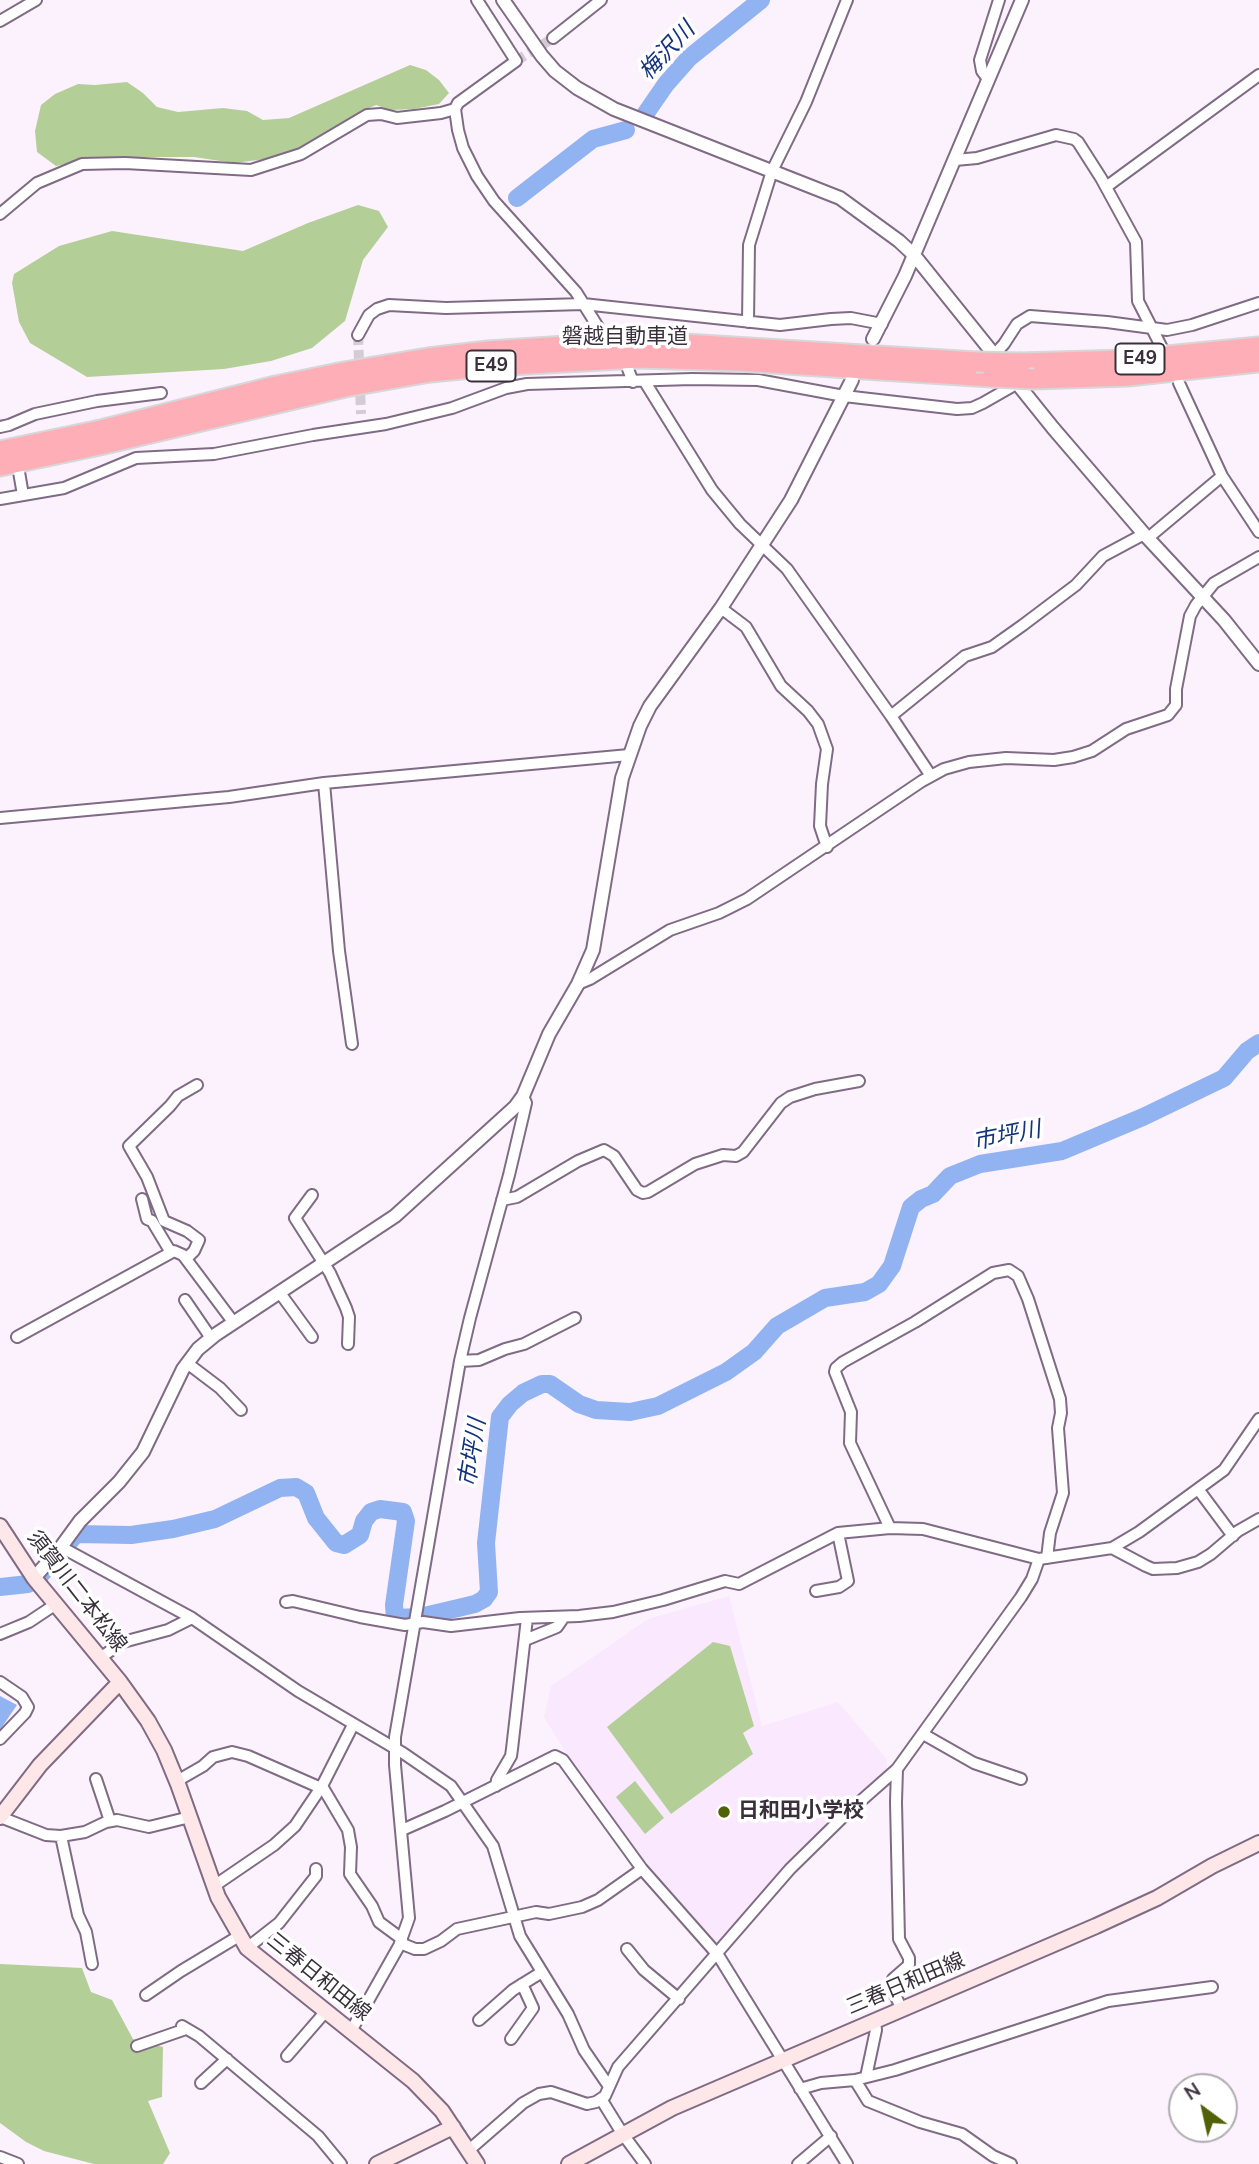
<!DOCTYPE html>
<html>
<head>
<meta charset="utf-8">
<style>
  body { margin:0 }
  #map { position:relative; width:1259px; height:2164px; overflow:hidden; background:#fcf2fe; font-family:"Nunito Sans",sans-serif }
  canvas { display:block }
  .north { position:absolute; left:1168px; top:2073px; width:70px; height:70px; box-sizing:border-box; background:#fff; border:2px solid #b0acb1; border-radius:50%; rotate:327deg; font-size:19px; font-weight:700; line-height:28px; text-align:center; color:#39303b }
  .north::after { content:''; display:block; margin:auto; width:24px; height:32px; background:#506107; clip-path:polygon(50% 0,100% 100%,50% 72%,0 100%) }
</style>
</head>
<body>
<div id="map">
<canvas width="1259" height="2164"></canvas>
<div class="north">N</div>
</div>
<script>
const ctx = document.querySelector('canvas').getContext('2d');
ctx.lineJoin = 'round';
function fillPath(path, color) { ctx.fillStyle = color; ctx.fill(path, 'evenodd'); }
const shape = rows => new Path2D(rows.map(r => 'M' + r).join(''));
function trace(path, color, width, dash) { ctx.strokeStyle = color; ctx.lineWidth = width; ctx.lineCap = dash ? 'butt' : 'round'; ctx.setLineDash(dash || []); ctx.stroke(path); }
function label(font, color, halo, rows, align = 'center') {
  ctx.font = font + ' "Nunito Sans","Noto Sans JP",sans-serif'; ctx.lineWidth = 7; ctx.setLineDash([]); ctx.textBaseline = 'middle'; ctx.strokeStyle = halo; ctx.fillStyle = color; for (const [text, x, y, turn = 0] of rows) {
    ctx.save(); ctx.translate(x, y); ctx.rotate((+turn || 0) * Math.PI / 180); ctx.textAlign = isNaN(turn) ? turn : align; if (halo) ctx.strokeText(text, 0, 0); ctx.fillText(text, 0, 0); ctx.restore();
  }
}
fillPath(shape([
  [729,1596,762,1726,838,1702,887,1759,887,1769,793,1855,718,1946,682,1912,568,1756,544,1717,551,1686,648,1619]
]), '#fae8fe');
fillPath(shape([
  [410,65,426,70,439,80,449,93,439,104,414,109,390,110,376,105,360,112,299,149,266,159,234,163,194,157,103,157,56,166,37,152,35,131,41,105,55,94,78,84,95,85,127,82,143,93,157,107,178,112,223,108,247,111,263,120,289,118],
  [358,205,379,211,388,227,363,260,345,321,312,348,271,361,224,369,87,377,30,343,19,322,12,283,14,274,59,246,112,231,243,251,308,223],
  [713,1642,730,1646,754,1726,743,1733,753,1754,671,1814,607,1727],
  [635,1781,664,1818,645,1834,616,1797],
  [0,1964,82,1968,91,1992,112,2000,133,2039,163,2047,162,2097,148,2101,170,2153,163,2164,94,2164,44,2151,26,2142,0,2123]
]), '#b4ce98');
fillPath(shape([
  [0,1696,17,1705,0,1730]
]), '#92b3f2');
trace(shape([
  [646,113,666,84,689,58,761,0],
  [517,198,593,139,626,130],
  [0,1587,28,1584,36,1580,76,1534,131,1535,173,1529,215,1519,280,1488,296,1487,306,1493,316,1518,336,1543,344,1545,360,1535,364,1521,371,1512,380,1509,403,1512,406,1521,394,1605,395,1618,420,1617,475,1604,484,1599,489,1592,486,1543,500,1417,510,1404,523,1393,542,1384,550,1384,579,1404,596,1410,630,1412,658,1406,726,1372,754,1352,777,1326,825,1298,865,1292,879,1284,892,1266,911,1207,921,1199,933,1194,950,1176,980,1164,1062,1151,1143,1117,1224,1078,1247,1051,1259,1043]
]), '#92b3f2', 18);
trace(shape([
  [516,61,553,38],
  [358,335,361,414]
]), '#d5cbd7', 10, [10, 5]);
const minor = shape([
  [477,0,516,61,458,103,455,109,458,130,463,148,477,176,494,201,576,292,598,327],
  [0,21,36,0],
  [553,38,601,0],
  [988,79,982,71,980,60,999,0],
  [955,160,977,158,1056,135,1074,139,1078,142,1101,178,1136,242,1138,301,1163,350],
  [1106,187,1259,75],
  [0,214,37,183,82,164,125,163,251,170,301,154,367,115,381,114,397,118,441,113,455,109],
  [748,322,749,245,772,171,806,102,847,0],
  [358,335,369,315,377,309,389,305,446,308,583,304,780,325,831,319,851,318,882,324],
  [994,355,1004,344,1017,324,1030,316,1107,322,1167,330,1192,325,1259,303],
  [628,369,633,382],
  [645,382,712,490,740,524,787,569,891,716,931,776],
  [1179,383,1222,476,1259,532],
  [0,427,9,425,35,414,97,401,161,393],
  [19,472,23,495],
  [0,499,64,488,136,458,214,454,313,435,386,424,452,408,506,388,527,384,692,379,758,380,844,396,957,409,972,408,983,403,1018,383],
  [1148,538,1222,476],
  [721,608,746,627,781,686,808,711,818,724,827,749,822,784,820,826,827,847],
  [891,716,965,656,992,647,1023,625,1076,585,1103,556,1144,534],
  [324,783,339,951,352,1044],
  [0,818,229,797,324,783,629,755],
  [578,984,590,979,670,930,719,913,747,899,922,781,944,769,969,762,1006,758,1054,760,1073,757,1092,751,1126,729,1168,715,1176,705,1176,689,1190,616,1196,605,1214,583,1259,557],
  [312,1195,295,1218,330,1273,346,1308,349,1317,348,1344],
  [142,1199,147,1219,152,1221,170,1251],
  [502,1200,517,1197,578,1161,604,1150,614,1156,637,1190,643,1193,648,1192,695,1164,723,1155,736,1156,743,1152,781,1103,790,1097,815,1089,859,1081],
  [186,1259,194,1251,199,1240,187,1231,164,1221,147,1177,129,1146,170,1106,178,1096,197,1085],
  [280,1293,312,1337],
  [185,1300,211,1338],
  [17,1337,174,1251,183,1255,234,1323],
  [460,1361,479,1360,505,1349,524,1344,575,1318],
  [187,1363,220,1388,241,1410],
  [1198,1489,1233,1536],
  [890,1528,850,1443,851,1412,835,1372,836,1368,843,1362,915,1322,993,1273,1009,1270,1018,1276,1028,1299,1060,1399,1061,1413,1058,1428,1063,1493,1050,1533,1047,1558],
  [61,1547,192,1618,298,1691,403,1753,451,1786,493,1846,520,1936,568,2014,584,2050,608,2085],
  [1112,1548,1146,1566,1153,1569,1177,1568,1198,1562,1211,1554,1238,1531,1259,1519],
  [816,1591,839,1587,848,1581,838,1533],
  [286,1602,293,1601,360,1617,405,1625,423,1622,451,1626,520,1618,579,1616,613,1612,663,1600,725,1581,739,1584,838,1533,890,1528,923,1529,1039,1559,1112,1548,1139,1532,1224,1470,1259,1419],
  [0,1634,29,1622,56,1604],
  [525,1640,557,1627,564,1617],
  [100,1658,123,1642,168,1630,192,1618],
  [0,1682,22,1697,28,1707,25,1713,0,1739],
  [923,1734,974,1763,1021,1779],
  [897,1769,896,1802,899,1939,909,1958,909,1965,893,1979,891,1986,902,2010],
  [96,1779,110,1821],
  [177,1781,203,1766,213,1757,232,1752,248,1756,321,1788],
  [322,1786,348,1830,351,1847,350,1874,372,1906,379,1922,402,1939],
  [496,1786,497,1780,511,1756,512,1749,527,1618],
  [0,1817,46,1835,61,1836,85,1832,106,1822,117,1820,149,1827,190,1817],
  [402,1830,445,1811,555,1756,563,1760,642,1869,718,1955,847,2164],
  [61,1836,78,1915,86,1932,92,1964],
  [214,1886,274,1845,295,1826,322,1786,353,1725],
  [400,1943,415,1949,424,1949,441,1941,457,1929,536,1912,549,1914,582,1907,598,1900,642,1869],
  [247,1948,279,1923,316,1876,316,1869],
  [627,1949,644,1970,679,1999],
  [146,1995,181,1971,239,1936],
  [479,2020,513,1990,542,1972],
  [182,2026,199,2036,318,2136,341,2164],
  [351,2031,399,1946,409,1918,395,1765,395,1737,460,1361,470,1318,509,1175,523,1116,526,1103,523,1096],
  [511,2039,533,2008,522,1984],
  [137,2046,186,2029],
  [287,2056,326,2011],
  [866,2077,876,2030,875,2021],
  [855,2080,868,2101,920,2122,962,2134,993,2156,1011,2164],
  [201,2083,227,2059],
  [800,2089,821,2083,855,2080,895,2070,1108,2001,1212,1987],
  [601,2099,622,2133,645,2164],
  [469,2150,523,2103,539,2094,551,2092,587,2104,596,2102,605,2096,618,2067,790,1869,846,1814,897,1769,1021,1597,1032,1579,1039,1559],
  [0,2157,18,2164],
  [798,2164,831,2136]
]);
const tertiary = shape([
  [503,0,542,56,555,71,577,88,614,109,840,198,899,241,914,255,1053,428,1144,534,1224,620,1259,664],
  [873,339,905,276,1022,0],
  [34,1578,61,1547,80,1521,119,1482,143,1452,183,1369,198,1349,215,1335,395,1216,515,1107,523,1096,549,1034,578,984,593,950,622,778,640,726,650,706,721,608,791,500,852,380]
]);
const secondary = shape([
  [0,1526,34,1578,120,1682,148,1721,164,1750,178,1784,218,1897,247,1948,413,2081,442,2111,477,2164],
  [0,1817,40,1765,120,1682],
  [377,2164,453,2127],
  [569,2164,672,2108,1096,1926,1157,1898,1212,1866,1259,1843]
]);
const motorway = shape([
  [1021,363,1126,360,1259,347],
  [1034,379,1128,376,1259,362],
  [0,451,101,430,276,386,344,372,428,358,488,351,598,344,685,344,976,362],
  [0,466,104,444,345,387,430,372,492,366,639,358,739,361,992,377]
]);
trace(minor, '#806b85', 14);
trace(tertiary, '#806b85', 16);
trace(secondary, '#806b85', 18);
trace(motorway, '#d7d6d8', 23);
trace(minor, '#fff', 10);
trace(tertiary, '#fff', 12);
trace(secondary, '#fee7e9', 14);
trace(motorway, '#fdaeb6', 19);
const motorwayBridge = shape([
  [976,362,1021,363],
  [992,377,1034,379]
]);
trace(motorwayBridge, '#d7d6d8', 23, []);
trace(motorwayBridge, '#fdaeb6', 19);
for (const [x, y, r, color] of [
  [724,1812,7,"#506107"]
]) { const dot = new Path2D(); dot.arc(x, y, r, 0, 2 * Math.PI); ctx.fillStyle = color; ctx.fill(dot); trace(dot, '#fff', 2.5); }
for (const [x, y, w] of [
  [1140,359,49],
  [491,366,49]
]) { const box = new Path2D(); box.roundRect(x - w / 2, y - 15.5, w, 31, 5); ctx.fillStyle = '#fff'; ctx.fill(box); trace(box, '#39303b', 2); }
label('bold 19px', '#39303b', null, [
  ["E49",1140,359],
  ["E49",491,366]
]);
label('21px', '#39303b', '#fff', [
  ["磐越自動車道",625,338],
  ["須賀川二本松線",76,1592,52],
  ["三春日和田線",318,1978,39],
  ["三春日和田線",906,1985,-23]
]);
label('bold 21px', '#39303b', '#fff', [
  ["日和田小学校",738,1812]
], 'left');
label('italic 23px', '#13337c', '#fff', [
  ["梅沢川",668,52,-47],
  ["市坪川",1007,1137,-11],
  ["市坪川",474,1453,-81]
]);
</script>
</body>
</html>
